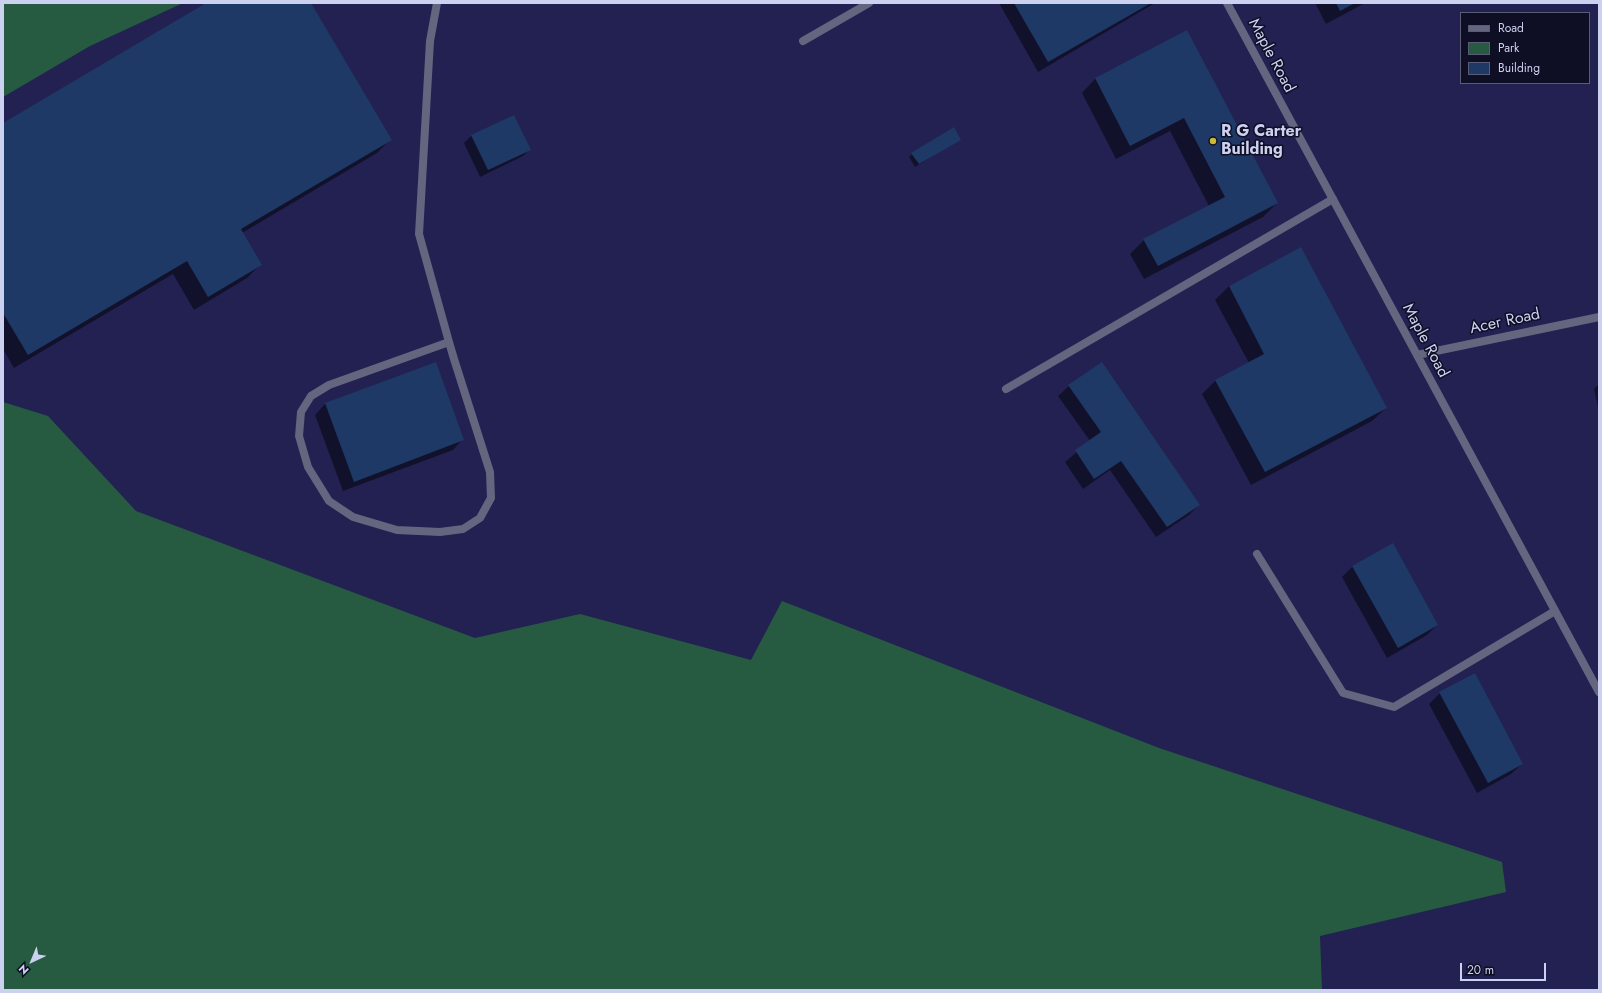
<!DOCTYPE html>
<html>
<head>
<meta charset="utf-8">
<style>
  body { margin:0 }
  #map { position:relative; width:1602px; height:993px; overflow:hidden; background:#222152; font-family:Jost,sans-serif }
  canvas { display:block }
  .frame { position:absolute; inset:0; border:4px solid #cdd1f0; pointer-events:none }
  .legend { position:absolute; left:1460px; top:12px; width:130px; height:72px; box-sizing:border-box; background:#0e0e24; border:1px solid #5a5c76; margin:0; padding:5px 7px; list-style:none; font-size:12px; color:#cdd1f0 }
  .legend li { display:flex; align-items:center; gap:8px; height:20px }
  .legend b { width:20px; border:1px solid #5a5c76 }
  .north { position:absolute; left:12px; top:941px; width:40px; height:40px; -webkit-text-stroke:3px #0e0e24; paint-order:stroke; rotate:224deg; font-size:11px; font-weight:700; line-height:16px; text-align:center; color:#cdd1f0 }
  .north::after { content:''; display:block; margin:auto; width:14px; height:18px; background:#cdd1f0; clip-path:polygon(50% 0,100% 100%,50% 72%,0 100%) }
  .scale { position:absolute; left:1460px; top:963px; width:86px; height:18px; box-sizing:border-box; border:2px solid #cdd1f0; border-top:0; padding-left:5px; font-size:12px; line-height:14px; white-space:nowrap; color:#cdd1f0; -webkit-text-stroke:3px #0e0e24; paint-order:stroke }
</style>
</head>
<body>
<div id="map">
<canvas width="1602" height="993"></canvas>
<div class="frame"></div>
<ul class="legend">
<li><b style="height:5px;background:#63667e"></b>Road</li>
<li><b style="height:11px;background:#275b41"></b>Park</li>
<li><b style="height:11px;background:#1e3966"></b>Building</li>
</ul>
<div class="north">N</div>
<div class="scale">20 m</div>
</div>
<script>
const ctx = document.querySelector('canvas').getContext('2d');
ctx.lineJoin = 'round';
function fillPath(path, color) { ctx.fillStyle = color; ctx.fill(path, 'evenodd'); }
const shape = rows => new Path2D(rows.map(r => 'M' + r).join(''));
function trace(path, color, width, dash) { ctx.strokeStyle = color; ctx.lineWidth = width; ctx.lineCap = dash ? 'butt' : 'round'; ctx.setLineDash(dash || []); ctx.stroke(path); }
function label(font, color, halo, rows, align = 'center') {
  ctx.font = font + ' Jost,sans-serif'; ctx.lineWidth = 3; ctx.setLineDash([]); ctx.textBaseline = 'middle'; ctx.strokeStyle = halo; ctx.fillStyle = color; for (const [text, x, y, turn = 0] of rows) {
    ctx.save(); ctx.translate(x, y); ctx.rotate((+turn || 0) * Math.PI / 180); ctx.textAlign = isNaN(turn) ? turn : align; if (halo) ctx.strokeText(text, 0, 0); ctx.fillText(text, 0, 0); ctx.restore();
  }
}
fillPath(shape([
  [3,3,183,3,90,46,3,97],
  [3,402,48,416,136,511,475,638,580,614,751,660,782,601,1159,748,1502,862,1506,892,1320,936,1322,990,3,990]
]), '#275b41');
fillPath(shape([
  [208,3,310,3,390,140,377,153,242,233,261,264,247,278,194,310,173,274,14,368,3,349,3,124],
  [999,3,1155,3,1038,72],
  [1315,3,1365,3,1326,24],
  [1187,32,1277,203,1263,217,1144,279,1130,254,1144,240,1209,206,1170,131,1116,159,1082,93,1095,79],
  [471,136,530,149,523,156,480,177,464,143],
  [960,139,915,167,909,157,912,154],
  [1301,248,1386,408,1372,421,1251,485,1202,394,1216,380,1249,363,1215,300,1229,286],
  [435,363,463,439,453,450,343,491,315,415,325,404],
  [1599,384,1599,412,1594,389],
  [1069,386,1199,505,1189,515,1156,537,1110,470,1083,489,1065,462,1090,441,1058,396],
  [1392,545,1437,625,1427,635,1387,658,1342,577,1352,567],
  [1440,693,1522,764,1511,774,1477,793,1429,704]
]), '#0007');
fillPath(shape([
  [206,3,311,3,392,140,241,229,262,265,208,297,187,261,28,355,3,313,3,123],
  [1014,3,1151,3,1048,62],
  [1336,3,1355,3,1340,11],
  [1187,30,1278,203,1158,266,1143,239,1225,197,1184,118,1130,146,1095,78],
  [514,115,531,150,488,170,471,135],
  [954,127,961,140,919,164,911,153],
  [1301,247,1387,408,1265,472,1215,380,1264,354,1229,286],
  [436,362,464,440,354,482,325,403],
  [1102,362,1200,505,1167,527,1121,461,1094,479,1075,450,1101,432,1068,385],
  [1393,543,1438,625,1398,648,1352,566],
  [1475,673,1523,764,1488,783,1439,692]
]), '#1e3966');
trace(shape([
  [437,3,430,41,419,234,449,342,454,359,490,472,491,498,480,518,463,529,440,532,397,530,353,517,329,501,308,467,299,436,301,412,311,396,329,385,449,342],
  [1006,389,1333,199],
  [1257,554,1343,693,1394,707,1555,611]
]), '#63667e', 8);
trace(shape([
  [1227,3,1599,692],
  [803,41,869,3],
  [1417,355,1599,317]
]), '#63667e', 8);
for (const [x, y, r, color] of [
  [1213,141,4,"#cdb938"]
]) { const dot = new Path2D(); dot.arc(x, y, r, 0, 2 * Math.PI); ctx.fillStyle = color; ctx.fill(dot); trace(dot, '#0e0e24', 1.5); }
label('16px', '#cdd1f0', '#0e0e24', [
  ["Maple Road",1271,56,62],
  ["Acer Road",1505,322,-12],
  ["Maple Road",1425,341,62]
]);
label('bold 16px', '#cdd1f0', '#0e0e24', [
  ["R G Carter",1221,132],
  ["Building",1221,150]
], 'left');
</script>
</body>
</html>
